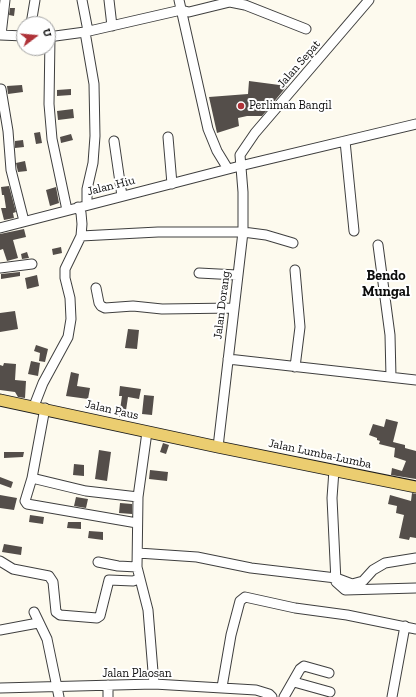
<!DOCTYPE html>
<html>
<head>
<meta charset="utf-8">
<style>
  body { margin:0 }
  #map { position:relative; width:416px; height:697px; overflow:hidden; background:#fdfaee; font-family:"Zilla Slab",serif }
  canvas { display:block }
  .north { position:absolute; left:16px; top:16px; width:40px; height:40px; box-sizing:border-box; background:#fff; border:1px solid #9e9e9e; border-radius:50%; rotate:74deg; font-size:11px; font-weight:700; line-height:16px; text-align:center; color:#0c0c0c }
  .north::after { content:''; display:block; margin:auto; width:14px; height:18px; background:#af3238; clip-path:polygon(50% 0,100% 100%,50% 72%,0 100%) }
</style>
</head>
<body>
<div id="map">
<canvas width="416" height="697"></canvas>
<div class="north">U</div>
</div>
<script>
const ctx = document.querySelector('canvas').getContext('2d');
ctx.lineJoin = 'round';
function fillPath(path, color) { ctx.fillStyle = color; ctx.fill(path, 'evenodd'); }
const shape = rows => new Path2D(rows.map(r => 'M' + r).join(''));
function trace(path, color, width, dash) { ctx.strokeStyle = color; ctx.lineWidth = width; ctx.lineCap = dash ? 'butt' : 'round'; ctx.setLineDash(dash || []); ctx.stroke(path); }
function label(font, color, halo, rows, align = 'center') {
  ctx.font = font + ' "Zilla Slab",serif'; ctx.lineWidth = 4; ctx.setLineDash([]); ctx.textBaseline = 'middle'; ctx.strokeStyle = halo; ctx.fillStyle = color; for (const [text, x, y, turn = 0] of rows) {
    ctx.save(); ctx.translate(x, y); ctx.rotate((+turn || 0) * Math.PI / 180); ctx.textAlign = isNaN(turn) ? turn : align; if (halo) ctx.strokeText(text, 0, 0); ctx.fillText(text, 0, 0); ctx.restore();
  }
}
fillPath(shape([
  [10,8,15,8,14,16,9,15],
  [249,81,287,86,262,116,247,116,238,118,239,126,217,133,209,97,248,94],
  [22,85,23,92,8,94,7,86],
  [71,89,71,95,57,96,57,90],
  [73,109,74,118,58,120,57,111],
  [40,132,42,143,36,144,34,133],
  [71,134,73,140,61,143,60,137],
  [23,140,24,147,15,148,15,141],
  [25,161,27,171,18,172,16,163],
  [9,186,16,212,13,213,14,218,4,220,1,208,6,208,4,195,2,195,1,187],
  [56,187,59,203,50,206,46,190],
  [24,229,26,237,13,240,18,258,7,261,3,249,0,250,0,234],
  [61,247,62,253,53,255,52,249],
  [27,252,29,258,22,259,21,254],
  [20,272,20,276,1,279,1,274],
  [37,275,39,286,27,289,25,278],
  [15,311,18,329,0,332,0,313],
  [128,329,139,330,137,349,125,348],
  [36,345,48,349,45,362,39,361,40,353,34,351],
  [31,361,40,363,38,376,28,374],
  [4,363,16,364,15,380,26,381,25,398,18,397,15,392,0,390,0,365,3,366],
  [71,372,79,374,77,386,90,388,88,399,66,396],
  [120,386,141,389,139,399,128,397,125,417,119,417,122,396,119,396],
  [144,395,154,396,152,415,142,414],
  [386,419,398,422,393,442,405,445,405,448,416,451,416,479,391,475,392,468,402,471,406,461,394,457,395,448,379,444,380,441,377,440,377,438,369,435,373,424,384,427],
  [163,443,169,445,166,454,160,452],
  [99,450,111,452,107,481,95,479],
  [4,452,24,452,23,457,4,458],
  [74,464,84,465,84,476,73,475],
  [150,470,168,472,167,481,149,479],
  [0,477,13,482,11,488,0,484],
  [412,493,416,494,416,538,410,537,409,540,399,538,404,515,396,513,397,506,388,504,390,495,411,501],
  [0,495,17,498,14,510,0,508],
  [76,497,88,499,86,508,74,506],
  [120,503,132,504,132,514,119,513],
  [30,515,44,517,43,524,29,522],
  [68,522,81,522,81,529,67,528],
  [89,531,103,532,103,540,88,538],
  [4,544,22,547,21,555,2,552]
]), '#544e4a');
const minor = shape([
  [82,0,88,31],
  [109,0,112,26],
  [179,0,208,129,217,151,228,169],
  [31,24,35,0],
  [85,32,94,84,95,136,93,163,87,189,87,204],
  [0,35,24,36],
  [1,35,5,0],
  [48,37,85,32,181,10,189,12,230,2,245,5,306,29],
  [50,37,49,104,52,139,67,210],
  [1,89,8,131,11,170,24,221],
  [168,137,172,184],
  [114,141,122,196],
  [345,141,354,231],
  [0,228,240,166,416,124],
  [81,236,158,232,243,232,266,235,293,243],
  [378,245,390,335,391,377],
  [0,268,32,264],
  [199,273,237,275],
  [96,288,99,303,101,306,105,308,133,306,162,309,234,308],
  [228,359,416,380],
  [295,367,300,327,295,270],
  [34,406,43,383,68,337,71,319,70,298,65,278,65,269,81,236,82,224,81,213,78,207],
  [45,408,32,478,25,501,27,504,137,523],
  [147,432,138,497,137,567,148,610,154,684],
  [218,447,243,232,243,192,240,155,255,133,369,0],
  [334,470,332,498,336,582,345,590,416,588],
  [32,478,86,491,138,497],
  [138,553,197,557,251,568,336,578,352,584,363,581,373,570,385,563,416,558],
  [0,561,13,569,49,576,53,582,56,612,60,615,97,618,100,616,109,580,133,581,139,579],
  [98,562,118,566,137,567],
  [34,612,47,639,59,697],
  [0,630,38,623],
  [294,682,330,692],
  [222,687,231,635,240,601,245,597,295,608,347,615,416,629],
  [0,688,154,684,256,690,269,694,272,697],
  [108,697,108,685],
  [284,697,300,669,304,666,329,673],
  [392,697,405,626]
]);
const major = shape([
  [0,400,218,447,416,487]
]);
trace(minor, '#3f3f3f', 11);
trace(major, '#1d1d1d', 13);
trace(minor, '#fff', 9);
trace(major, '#ebcd70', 11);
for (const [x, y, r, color] of [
  [241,106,4,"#af3238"]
]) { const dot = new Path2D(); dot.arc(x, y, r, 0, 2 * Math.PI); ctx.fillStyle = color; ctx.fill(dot); trace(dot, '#fff', 1.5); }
label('12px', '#0c0c0c', '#fff', [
  ["Jalan Sepat",299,64,-49],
  ["Jalan Hiu",111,186,-14],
  ["Jalan Dorang",222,305,-83],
  ["Jalan Paus",112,410,13],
  ["Jalan Lumba-Lumba",320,454,12],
  ["Jalan Plaosan",137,674]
]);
label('12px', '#0c0c0c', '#fff', [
  ["Perliman Bangil",249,106]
], 'left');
label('bold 14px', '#0c0c0c', '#fff', [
  ["Bendo",386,276],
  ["Mungal",386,292]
]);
</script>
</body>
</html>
